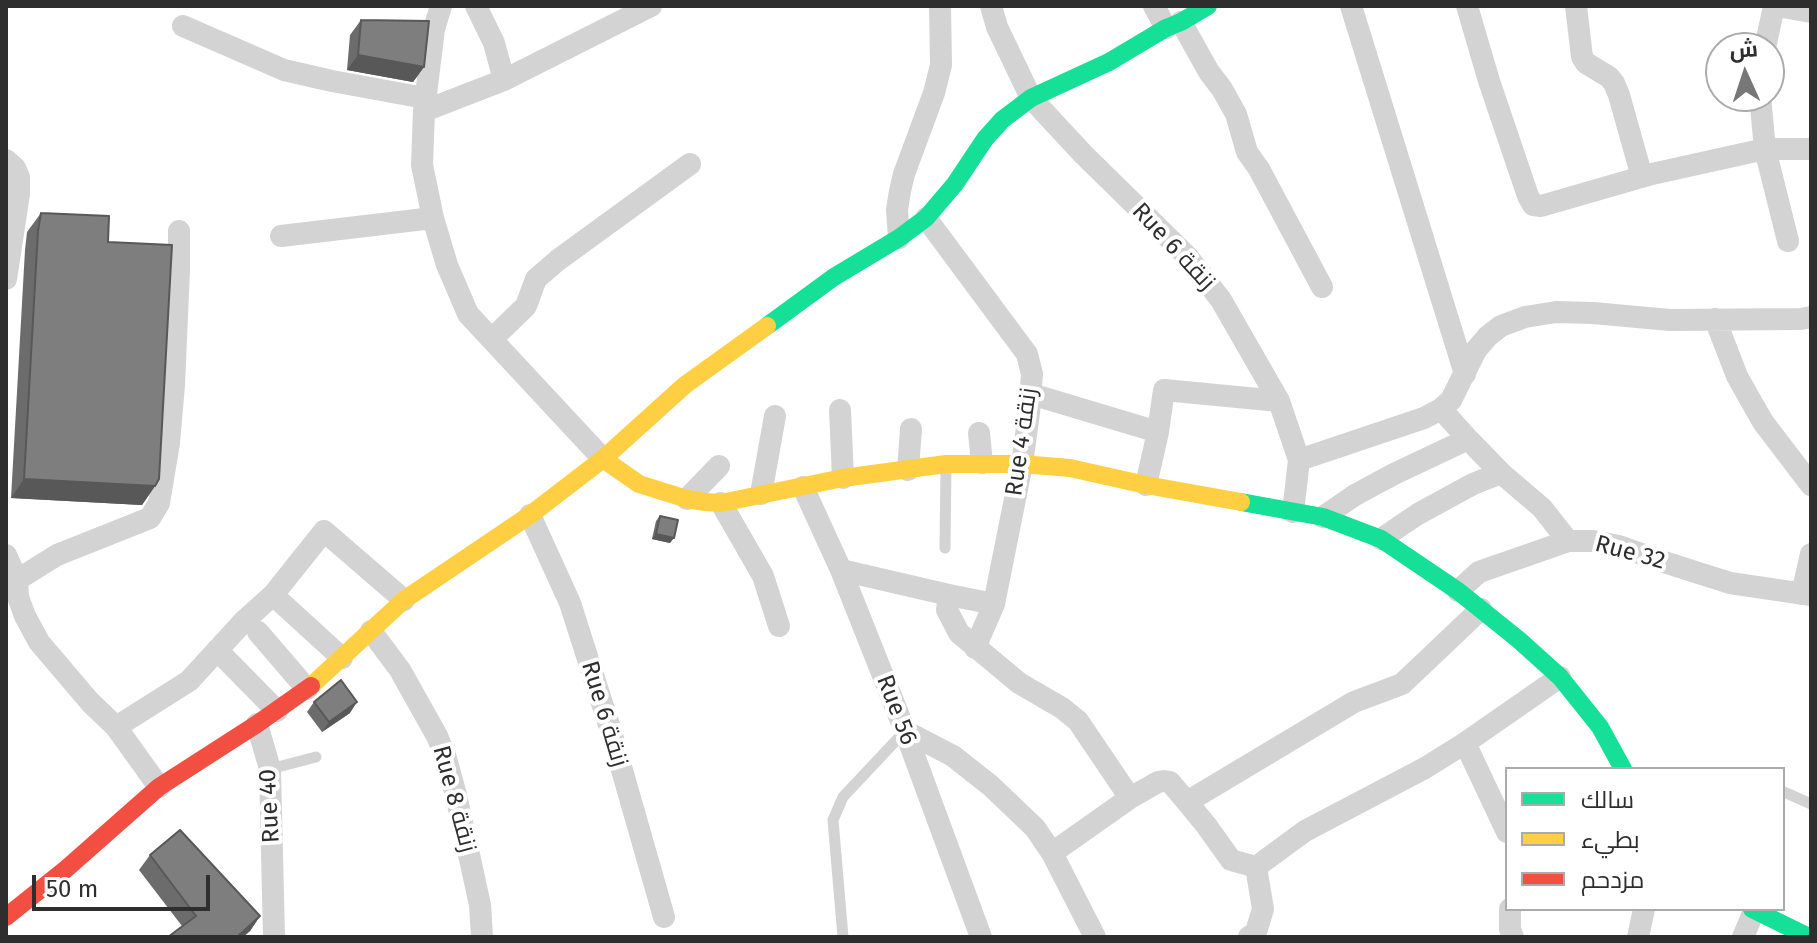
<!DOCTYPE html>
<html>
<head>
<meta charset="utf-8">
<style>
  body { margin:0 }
  #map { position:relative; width:1817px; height:943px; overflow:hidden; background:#fff; font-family:"Fira Sans",Cairo,sans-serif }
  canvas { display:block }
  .frame { position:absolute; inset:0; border:8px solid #2e2e2e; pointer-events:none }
  .legend { position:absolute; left:1505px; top:767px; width:280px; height:144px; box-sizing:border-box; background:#fff; border:2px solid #ababab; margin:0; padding:10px 14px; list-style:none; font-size:24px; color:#2e2e2e }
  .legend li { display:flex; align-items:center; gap:16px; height:40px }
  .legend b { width:40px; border:2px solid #ababab }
  .north { position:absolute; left:1705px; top:32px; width:80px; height:80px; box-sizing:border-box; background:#fff; border:2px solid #ababab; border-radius:50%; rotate:357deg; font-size:22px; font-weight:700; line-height:32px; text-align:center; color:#2e2e2e }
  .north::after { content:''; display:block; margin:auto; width:28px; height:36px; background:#777; clip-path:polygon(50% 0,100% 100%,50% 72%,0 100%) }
  .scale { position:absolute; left:32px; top:875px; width:178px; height:36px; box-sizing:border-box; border:4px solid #2e2e2e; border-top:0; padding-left:10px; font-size:24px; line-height:28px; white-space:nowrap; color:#2e2e2e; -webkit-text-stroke:6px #fff; paint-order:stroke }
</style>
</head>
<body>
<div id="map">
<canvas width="1817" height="943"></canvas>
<div class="frame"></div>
<ul class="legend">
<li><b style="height:10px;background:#16e098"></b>سالك</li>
<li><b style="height:10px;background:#ffcf43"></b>بطيء</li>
<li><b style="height:10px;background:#f24e42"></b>مزدحم</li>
</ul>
<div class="north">ش</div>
<div class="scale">50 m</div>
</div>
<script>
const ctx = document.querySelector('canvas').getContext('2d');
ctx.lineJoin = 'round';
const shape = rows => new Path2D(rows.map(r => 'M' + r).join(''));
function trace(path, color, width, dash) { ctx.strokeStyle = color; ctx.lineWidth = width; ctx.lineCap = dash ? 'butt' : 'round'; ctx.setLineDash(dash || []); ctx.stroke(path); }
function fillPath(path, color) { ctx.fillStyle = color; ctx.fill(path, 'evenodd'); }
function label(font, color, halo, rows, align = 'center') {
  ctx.font = font + ' "Fira Sans",Cairo,sans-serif'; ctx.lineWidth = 8; ctx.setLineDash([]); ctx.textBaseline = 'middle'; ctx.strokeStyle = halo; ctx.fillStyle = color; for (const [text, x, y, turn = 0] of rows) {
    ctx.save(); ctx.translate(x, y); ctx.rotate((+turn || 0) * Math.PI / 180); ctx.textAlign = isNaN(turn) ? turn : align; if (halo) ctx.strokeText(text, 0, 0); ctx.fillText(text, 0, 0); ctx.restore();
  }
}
trace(shape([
  [945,548,946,465],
  [270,769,316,757],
  [1784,792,1811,804],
  [843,937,833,820,843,797,905,731]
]), '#d3d3d3', 11);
trace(shape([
  [441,6,434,29,424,111,422,165,433,218,447,265,468,314,603,459],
  [476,6,494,43,504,80],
  [991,6,997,27,1031,98,1084,155,1187,256,1221,300,1279,401,1299,460,1293,512],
  [1154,6,1166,28],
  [1351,6,1465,374],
  [1467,6,1489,81,1528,196,1533,205,1541,206,1652,174,1765,149,1811,149],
  [1576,6,1582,57,1586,63,1609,77,1614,83,1619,95,1642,177],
  [1777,6,1811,12],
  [1181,22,1209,72,1222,89,1236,114,1247,152,1259,169,1322,287],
  [183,26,284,70,332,81,425,98],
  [1765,48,1774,6],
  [1760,96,1765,149,1788,241],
  [424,111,504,80,651,6],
  [6,160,15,168,19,177,19,194,6,279],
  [926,218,1027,354,1032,374,1029,413,1022,464,994,604,949,595],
  [281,236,433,218],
  [899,238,897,210,900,191,904,174,934,93,941,65,940,6],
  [1715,319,1737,376,1751,401,1763,422,1811,485],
  [492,339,526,306,536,279,558,260,690,164],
  [1031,394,1158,432],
  [1441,409,1468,439,1501,473,1542,508,1568,541],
  [840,410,843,478],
  [979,433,982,463],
  [1299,460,1424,418,1441,409,1451,400,1476,350,1488,336,1501,326,1525,317,1556,312,1593,313,1670,320,1801,319,1811,317],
  [908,470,911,429],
  [1146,485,1158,432,1164,390,1279,401],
  [803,487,841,570,905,731,981,937],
  [761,494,775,416],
  [687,499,719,466],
  [721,503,763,576,779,626],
  [530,515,570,603,610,728,664,917],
  [1323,517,1355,495,1394,474,1468,439],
  [1381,539,1418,514,1473,484,1501,473],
  [6,555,17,580],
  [841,570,949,595,947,610,959,633,1019,683,1062,708,1078,721,1130,798],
  [1458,591,1479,572,1568,541,1593,541,1619,546,1664,562,1730,583,1811,595],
  [1802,594,1811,554],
  [273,595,342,658],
  [371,631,400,670,437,736,445,755,456,795,480,905,482,937],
  [258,632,307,689],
  [975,648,994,604],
  [217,650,277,711],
  [257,724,270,769,274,937],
  [116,727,189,681,244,621,273,595,324,531,404,600],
  [905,731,953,756,991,786,1035,828,1052,853,1095,937],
  [1465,743,1507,832],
  [159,787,116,727,90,702,39,642,25,616,18,597,17,580,57,555,150,518,159,503,169,443,174,385,179,270,179,231],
  [1187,802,1206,825,1231,860,1256,867],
  [1052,853,1130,798,1158,782,1164,781,1170,782,1187,802,1354,702,1402,684,1481,609],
  [1510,909,1510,929,1513,937],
  [1249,937,1256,932,1263,909,1256,867,1305,831,1425,768,1465,743,1560,677],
  [1638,937,1644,909],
  [1743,937,1754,911]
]), '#d3d3d3', 22);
trace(shape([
  [767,326,834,277,899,238,926,218,955,184,985,139,1002,120,1031,98,1109,62,1166,28,1181,22,1208,6],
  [1241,502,1323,517,1381,539,1458,591,1519,640,1560,677,1600,727,1623,769],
  [1752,909,1809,937]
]), '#16e098', 18);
trace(shape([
  [603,459,639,484,687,499,705,502,721,503,843,478,946,464,1022,464,1070,468,1146,485,1241,502],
  [311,686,404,600,530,515,603,459,685,385,767,326]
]), '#ffcf43', 18);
trace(shape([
  [6,917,66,869,159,787,257,724,311,686]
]), '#f24e42', 18);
fillPath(shape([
  [361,20,424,67,413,82,347,70,350,35],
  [41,213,108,242,155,486,142,505,11,498,25,250,27,232],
  [660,516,670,543,652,539,656,521],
  [314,702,350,713,322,732,307,712],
  [150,855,260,916,250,931,243,937,168,937,182,926,139,870]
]), '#6c6c6c');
fillPath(shape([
  [358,55,424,67,413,82,347,70],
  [24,479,155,486,142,505,11,498],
  [656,534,674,538,670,543,652,539],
  [357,702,350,713,322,732,329,722],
  [260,916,250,931,243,937,237,937]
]), '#585858');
const building = shape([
  [361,20,429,21,424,67,358,55,361,20],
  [41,213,109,216,108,242,172,245,159,479,155,486,24,479,38,231,41,213],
  [660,516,678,520,674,538,656,534,660,516],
  [341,680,357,702,329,722,314,702,341,680],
  [180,830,260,916,237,937,168,937,196,916,150,855,180,830]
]);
fillPath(building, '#7e7e7e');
trace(building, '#585858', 2);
label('24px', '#2e2e2e', '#fff', [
  ["Rue 6 زنقة",1173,247,47],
  ["Rue 4 زنقة",1022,442,-82],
  ["Rue 32",1630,553,15],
  ["Rue 56",896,710,69],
  ["Rue 6 زنقة",604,714,73],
  ["Rue 8 زنقة",454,799,75],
  ["Rue 40",270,806,-93]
]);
</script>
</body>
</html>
